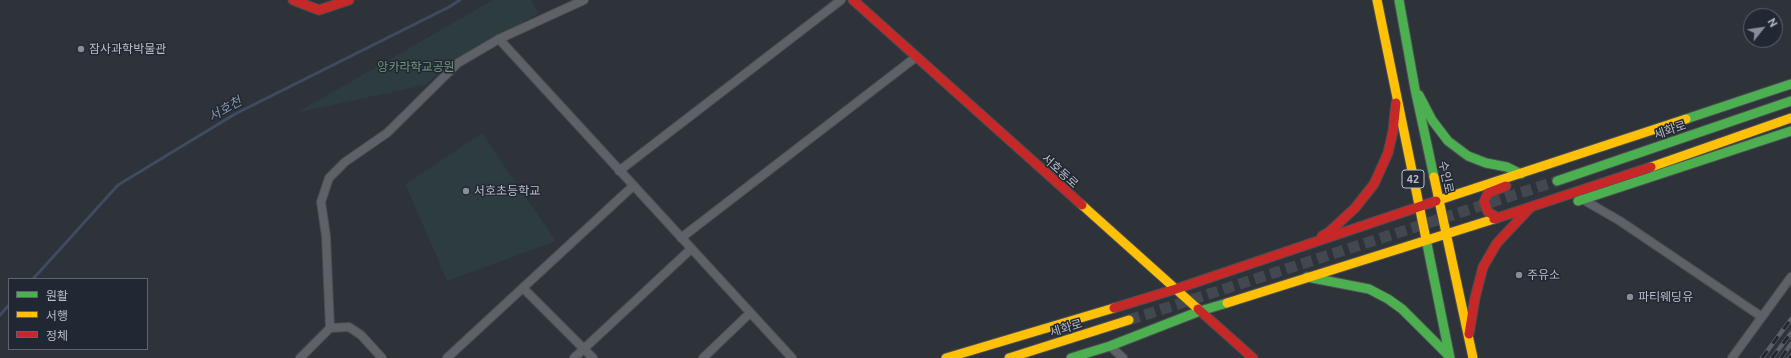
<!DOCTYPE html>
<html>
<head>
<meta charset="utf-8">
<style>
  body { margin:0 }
  #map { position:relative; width:1791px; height:358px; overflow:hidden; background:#2e3239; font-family:Ubuntu,"Noto Sans KR",sans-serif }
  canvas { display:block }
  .legend { position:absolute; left:8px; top:278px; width:140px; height:72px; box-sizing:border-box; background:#222833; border:1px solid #5e646f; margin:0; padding:5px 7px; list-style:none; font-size:12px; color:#b9bfc9 }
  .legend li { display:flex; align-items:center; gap:8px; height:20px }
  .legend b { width:20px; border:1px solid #5e646f }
  .north { position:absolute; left:1743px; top:8px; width:40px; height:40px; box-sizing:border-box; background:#222833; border:1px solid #5e646f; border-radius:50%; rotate:60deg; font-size:11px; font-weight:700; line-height:16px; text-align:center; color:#b9bfc9 }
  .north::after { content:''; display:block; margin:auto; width:14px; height:18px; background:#888e97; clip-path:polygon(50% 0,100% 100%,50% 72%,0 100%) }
</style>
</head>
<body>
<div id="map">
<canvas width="1791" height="358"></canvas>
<ul class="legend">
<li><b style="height:5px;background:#4caf50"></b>원활</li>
<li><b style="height:5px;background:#ffc107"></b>서행</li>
<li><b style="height:5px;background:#c62828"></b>정체</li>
</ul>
<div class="north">N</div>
</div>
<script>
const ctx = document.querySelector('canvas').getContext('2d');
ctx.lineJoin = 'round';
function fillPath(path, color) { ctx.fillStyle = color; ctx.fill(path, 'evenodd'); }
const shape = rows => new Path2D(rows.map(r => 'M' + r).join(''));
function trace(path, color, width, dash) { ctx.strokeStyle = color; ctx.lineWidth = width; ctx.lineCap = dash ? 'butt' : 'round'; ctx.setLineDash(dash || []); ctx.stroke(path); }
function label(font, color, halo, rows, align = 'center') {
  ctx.font = font + ' Ubuntu,"Noto Sans KR",sans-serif'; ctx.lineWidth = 3; ctx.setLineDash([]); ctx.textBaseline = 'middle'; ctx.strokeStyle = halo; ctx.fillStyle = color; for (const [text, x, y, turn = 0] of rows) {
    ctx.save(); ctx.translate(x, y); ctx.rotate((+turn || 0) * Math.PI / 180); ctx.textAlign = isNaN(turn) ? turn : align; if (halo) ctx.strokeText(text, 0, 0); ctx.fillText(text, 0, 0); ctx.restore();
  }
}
fillPath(shape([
  [493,0,531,0,539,13,447,65,425,85,296,113],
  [482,133,556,241,447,281,405,184]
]), '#2c3c3f');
trace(shape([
  [33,279,118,185,235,114,449,7,460,0],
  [0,315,9,305]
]), '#3f4b61', 3);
trace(shape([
  [1129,320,1557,181]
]), '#43474f', 11, [11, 5.5]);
const street = shape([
  [499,39,792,358],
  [619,171,841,0],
  [1582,199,1620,221,1762,317],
  [681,238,916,57],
  [523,288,593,358],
  [330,328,349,327,361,335,382,358],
  [1110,346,1123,358],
  [300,358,330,328,326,236,321,202,329,178,345,162,387,133,458,63,499,39,584,0],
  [447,358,633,186],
  [574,358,691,249],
  [703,358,750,313],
  [1732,358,1791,277]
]);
const fast = shape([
  [1399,0,1415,89,1434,177],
  [1419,95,1432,120,1448,141,1468,156,1486,163,1507,167,1521,174],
  [1686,119,1791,84],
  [1557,181,1791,101],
  [1578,201,1791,131],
  [1426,239,1450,358],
  [1307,277,1369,289,1388,299,1402,309,1450,357],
  [1071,358,1110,346,1200,311,1227,303]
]);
const slow = shape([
  [1377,0,1426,239],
  [1651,167,1791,118],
  [1434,177,1473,358],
  [1436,201,1686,119],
  [1082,205,1198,309],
  [1227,303,1494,219],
  [946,358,1114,308],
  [1009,358,1129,320]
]);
const jam = shape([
  [293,0,319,10,349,0],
  [853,0,1082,205],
  [1498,218,1488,212,1484,202,1488,193,1506,186],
  [1494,219,1651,167],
  [1322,236,1329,232,1355,208,1374,184,1388,153,1393,131,1396,103],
  [1114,308,1176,289,1436,201],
  [1198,309,1253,358],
  [1469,334,1475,298,1483,267,1497,243,1529,209]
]);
trace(street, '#4a4d52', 10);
trace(fast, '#4a4d52', 11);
trace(slow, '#4a4d52', 11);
trace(jam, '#4a4d52', 11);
trace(street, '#5e6167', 8);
trace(fast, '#4caf50', 9);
trace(slow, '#ffc107', 9);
trace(jam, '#c62828', 9);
const rail = shape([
  [1762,358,1791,319],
  [1772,358,1791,333],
  [1781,358,1791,344],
  [1789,358,1791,356]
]);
trace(rail, '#5c5f65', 4.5);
trace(rail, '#222833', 3, [9]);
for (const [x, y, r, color] of [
  [81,49,4,"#888e97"],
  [466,191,4,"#888e97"],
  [1519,275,4,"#888e97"],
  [1630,297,4,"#888e97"]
]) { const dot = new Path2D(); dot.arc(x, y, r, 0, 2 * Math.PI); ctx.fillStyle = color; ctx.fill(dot); trace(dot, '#222833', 1.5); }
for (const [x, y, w] of [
  [1413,179,22]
]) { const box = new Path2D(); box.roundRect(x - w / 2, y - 9, w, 18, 3); ctx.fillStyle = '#222833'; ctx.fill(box); trace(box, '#b9bfc9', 1); }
label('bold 11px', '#b9bfc9', null, [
  ["42",1413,179]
]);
label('12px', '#b9bfc9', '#222833', [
  ["잠사과학박물관",89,49],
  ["서호초등학교",474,191],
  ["주유소",1527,275],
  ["파티웨딩유",1638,297]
], 'left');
label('12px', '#73977d', '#222833', [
  ["앙카라학교공원",416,67]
]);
label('12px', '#b9bfc9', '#222833', [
  ["세화로",1670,130,-19],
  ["서호동로",1060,171,42],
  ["수인로",1446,177,78],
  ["세화로",1066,328,-17]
]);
label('italic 13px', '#8594ac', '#222833', [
  ["서호천",225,109,-30]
]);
</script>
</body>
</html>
